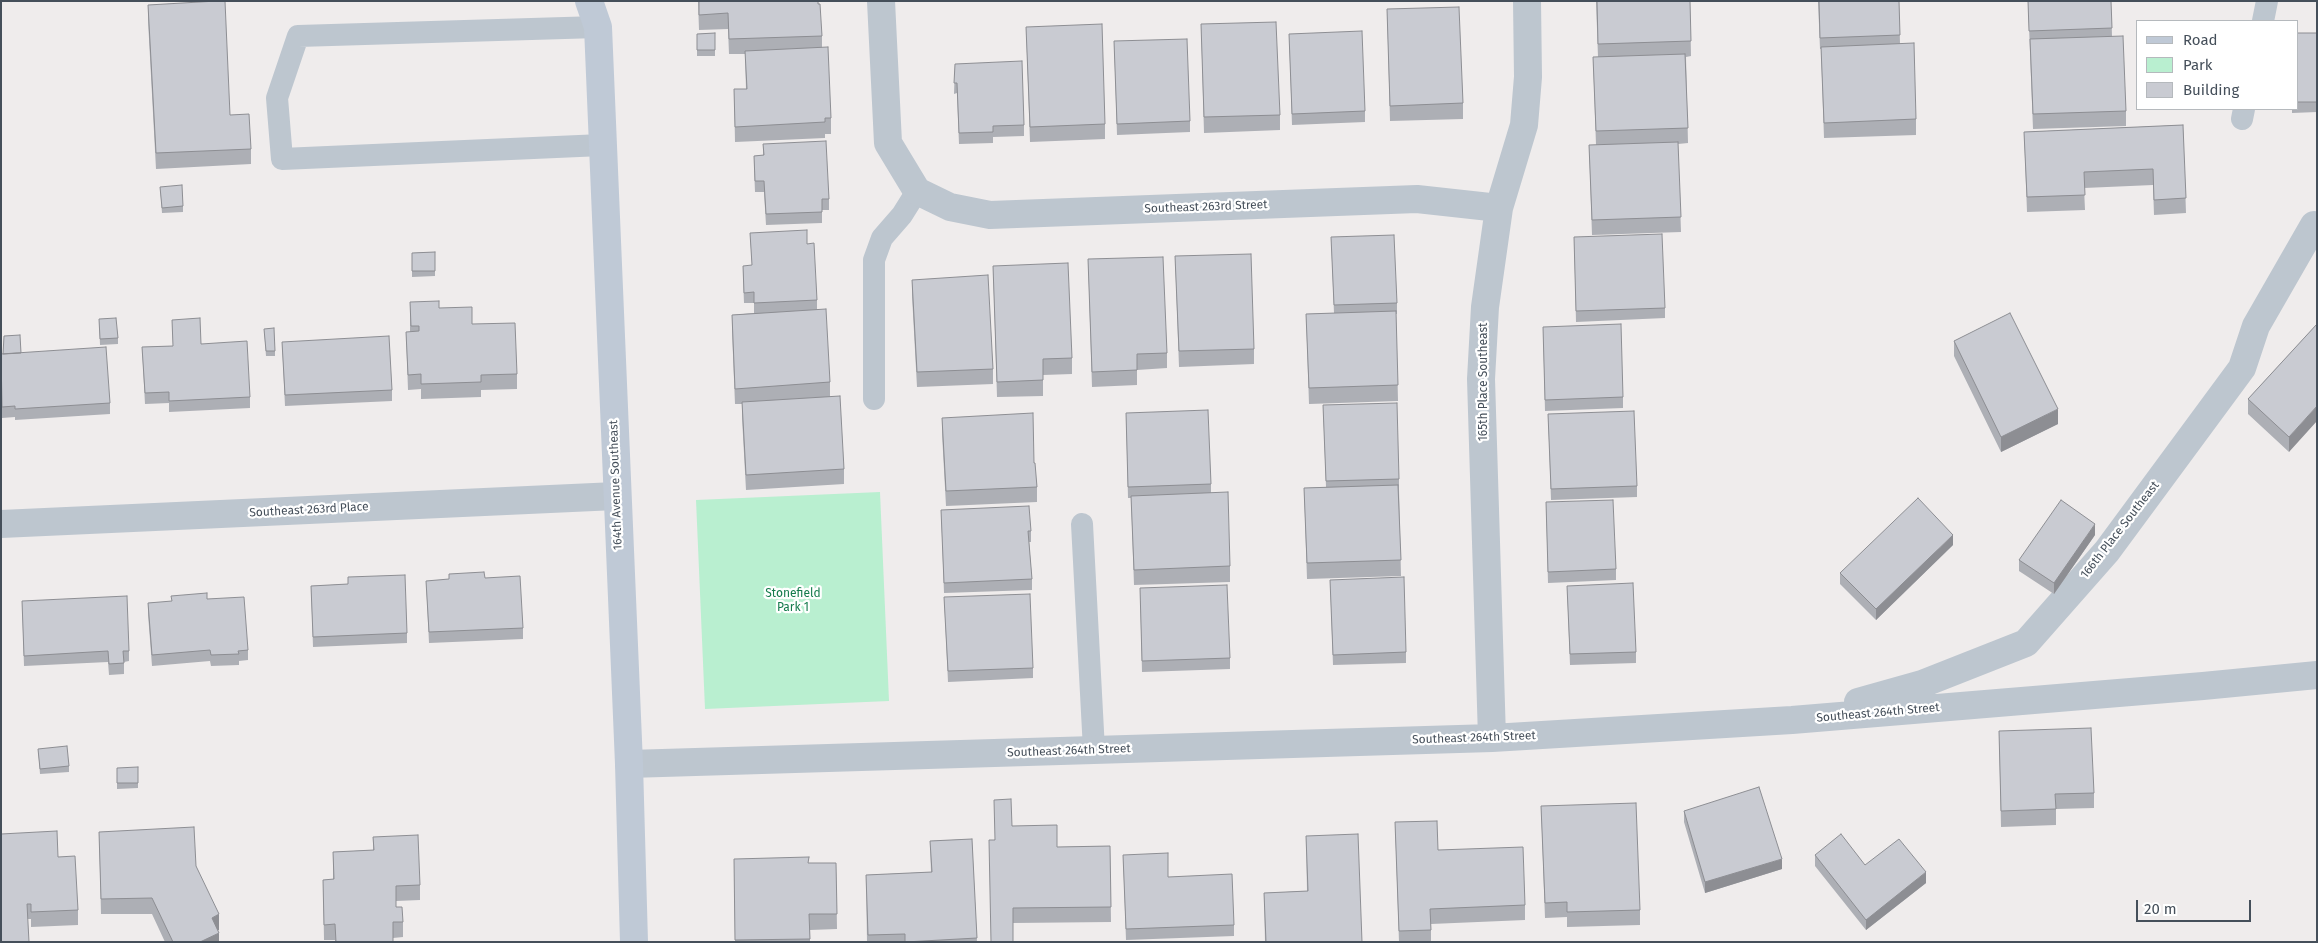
<!DOCTYPE html>
<html>
<head>
<meta charset="utf-8">
<style>
  body { margin:0 }
  #map { position:relative; width:2318px; height:943px; overflow:hidden; background:#efecec; font-family:"Fira Sans",sans-serif }
  canvas { display:block }
  .frame { position:absolute; inset:0; border:2px solid #454f5a; pointer-events:none }
  .legend { position:absolute; left:2136px; top:20px; width:162px; height:90px; box-sizing:border-box; background:#fff; border:1px solid #b5b9bd; margin:0; padding:6px 9px; list-style:none; font-size:15px; color:#454f5a }
  .legend li { display:flex; align-items:center; gap:10px; height:25px }
  .legend b { width:25px; border:1px solid #b5b9bd }
  .scale { position:absolute; left:2136px; top:900px; width:115px; height:22px; box-sizing:border-box; border:2px solid #454f5a; border-top:0; padding-left:6px; font-size:15px; line-height:18px; white-space:nowrap; color:#454f5a; -webkit-text-stroke:4px #fff; paint-order:stroke }
</style>
</head>
<body>
<div id="map">
<canvas width="2318" height="943"></canvas>
<div class="frame"></div>
<ul class="legend">
<li><b style="height:6px;background:#bfc9d6"></b>Road</li>
<li><b style="height:14px;background:#b9efd0"></b>Park</li>
<li><b style="height:14px;background:#c9cbd2"></b>Building</li>
</ul>
<div class="scale">20 m</div>
</div>
<script>
const ctx = document.querySelector('canvas').getContext('2d');
ctx.lineJoin = 'round';
function fillPath(path, color) { ctx.fillStyle = color; ctx.fill(path, 'evenodd'); }
const shape = rows => new Path2D(rows.map(r => 'M' + r).join(''));
function trace(path, color, width, dash) { ctx.strokeStyle = color; ctx.lineWidth = width; ctx.lineCap = dash ? 'butt' : 'round'; ctx.setLineDash(dash || []); ctx.stroke(path); }
function label(font, color, halo, rows, align = 'center') {
  ctx.font = font + ' "Fira Sans",sans-serif'; ctx.lineWidth = 4.5; ctx.setLineDash([]); ctx.textBaseline = 'middle'; ctx.strokeStyle = halo; ctx.fillStyle = color; for (const [text, x, y, turn = 0] of rows) {
    ctx.save(); ctx.translate(x, y); ctx.rotate((+turn || 0) * Math.PI / 180); ctx.textAlign = isNaN(turn) ? turn : align; if (halo) ctx.strokeText(text, 0, 0); ctx.fillText(text, 0, 0); ctx.restore();
  }
}
fillPath(shape([
  [880,492,889,701,705,709,696,500]
]), '#b9efd0');
trace(shape([
  [2263,21,2267,1],
  [598,27,298,36,277,98,282,159,602,145],
  [2242,119,2244,109],
  [874,399,874,260,882,238,902,215,917,191],
  [1082,524,1094,750]
]), '#bdc6cf', 22);
trace(shape([
  [881,1,888,143,917,191,950,207,990,215,1417,199,1499,208],
  [1,524,616,496],
  [1858,702,1922,684,2026,643,2107,551,2242,368,2256,326,2314,225],
  [1492,738,1481,379,1485,307,1499,208,1524,125,1528,77,1527,1],
  [629,764,1492,738,1792,720,2203,686,2317,675]
]), '#bdc6cf', 28);
trace(shape([
  [589,1,598,27,629,764,634,942]
]), '#bfc9d6', 28);
fillPath(shape([
  [698,1,818,1,822,36,822,48,831,118,831,134,825,134,825,138,735,142,734,89,746,89,745,54,729,54,728,29,699,30],
  [1596,1,1690,1,1691,56,1686,57,1688,143,1678,144,1681,232,1592,235,1589,145,1596,145,1593,57,1598,57],
  [1818,1,1899,1,1900,44,1916,119,1916,135,1824,138,1821,49,1820,49],
  [2028,1,2111,1,2112,36,2126,111,2126,126,2033,129],
  [148,5,230,115,251,149,251,164,156,169,148,20],
  [1387,9,1463,103,1463,119,1390,121],
  [1201,24,1280,115,1280,130,1204,133],
  [1026,27,1105,124,1105,139,1030,142],
  [715,33,715,56,697,56,697,34],
  [2297,33,2317,33,2317,112,2292,113,2292,109,2297,109],
  [1289,34,1365,111,1365,122,1292,125],
  [1114,41,1190,121,1190,132,1117,135],
  [955,64,1024,125,1024,136,993,137,993,143,959,144,957,93,954,94],
  [2183,125,2186,213,2154,215,2153,185,2084,188,2085,210,2027,212,2024,132],
  [763,144,829,199,829,210,822,210,822,223,766,225,764,192,755,192,754,166,754,156,763,155],
  [160,187,183,206,183,212,162,213],
  [750,233,807,244,817,300,817,310,830,382,830,397,844,469,844,484,746,490,742,417,742,404,735,404,732,330,732,315,754,313,754,303,744,303,743,277,743,266,752,266],
  [1331,237,1397,303,1397,314,1396,314,1398,401,1309,404,1306,314,1334,313],
  [1574,237,1665,308,1665,318,1576,322],
  [435,252,435,276,412,277,412,253],
  [1175,256,1254,349,1254,364,1179,367],
  [1088,259,1167,353,1167,368,1137,370,1137,385,1092,387],
  [993,266,1072,358,1072,374,1043,375,1043,396,997,397],
  [912,280,993,369,993,384,917,387,912,295],
  [410,302,472,324,517,374,517,389,481,390,481,397,421,399,421,389,408,390,406,332,410,332],
  [99,319,118,338,118,344,100,345],
  [172,320,201,344,250,397,250,408,169,412,169,403,145,404,142,347,173,346],
  [2317,324,2289,452,2248,414,2248,399],
  [1543,327,1623,397,1623,408,1545,411],
  [264,329,275,351,275,356,266,356],
  [1954,341,2058,424,2001,452,1954,356],
  [282,342,392,390,392,401,285,406],
  [21,353,110,403,110,414,15,420,15,417,2,418,1,404,1,354],
  [1323,405,1399,479,1399,489,1401,576,1307,579,1304,488,1326,487],
  [1126,413,1211,484,1211,493,1230,566,1230,582,1134,585,1131,498,1128,498],
  [1548,414,1637,486,1637,497,1551,500],
  [942,418,1034,463,1037,487,1037,502,946,506,942,433],
  [1546,502,1616,569,1616,580,1548,583],
  [941,510,1031,531,1031,542,1029,542,1032,579,1032,590,944,593],
  [2095,535,2054,594,2019,571,2019,560],
  [1953,545,1876,620,1840,584,1840,573],
  [485,578,523,628,523,639,429,643,426,581],
  [1330,580,1406,652,1406,663,1333,665],
  [348,584,407,633,407,643,313,647,311,586],
  [1567,586,1636,652,1636,663,1570,665],
  [1140,588,1230,658,1230,669,1142,672],
  [944,597,1033,668,1033,678,948,682],
  [207,599,248,650,248,660,239,661,239,665,211,666,210,661,152,666,148,614,148,603],
  [22,601,129,651,129,661,124,662,124,674,109,675,108,662,24,666],
  [1999,731,2094,793,2094,808,2056,809,2056,825,2001,827],
  [38,749,69,766,69,772,40,774],
  [117,768,138,783,138,788,117,789],
  [1541,806,1640,910,1640,925,1567,927,1567,917,1545,918],
  [1684,811,1782,869,1705,893,1684,822],
  [1395,822,1438,850,1525,905,1525,920,1431,924,1431,942,1399,942],
  [1012,826,1057,847,1110,846,1111,922,1013,923,994,840],
  [99,832,196,866,219,930,218,930,219,942,165,942,152,914,101,914],
  [1306,836,1362,942,1265,942,1264,893,1307,891],
  [373,837,420,885,420,900,396,901,396,907,403,922,403,937,393,938,393,942,335,942,335,940,324,940,323,880,333,879,333,852,373,850],
  [972,839,977,942,867,942,866,875,931,872,930,841],
  [1123,855,1168,877,1234,925,1234,936,1126,940],
  [1815,855,1865,865,1926,883,1866,930,1815,866],
  [58,857,78,910,78,925,31,927,31,919,27,919,1,942],
  [734,859,809,863,836,863,837,929,810,930,810,942,735,942]
]), '#adafb5');
fillPath(shape([
  [2317,406,2317,421,2289,452,2289,437],
  [2058,409,2058,424,2001,452,2001,437],
  [2095,524,2095,535,2054,594,2054,583],
  [1953,535,1953,545,1876,620,1876,609],
  [1782,859,1782,869,1705,893,1705,882],
  [1926,872,1926,883,1866,930,1866,920],
  [219,914,219,930,212,933,212,918],
  [219,933,219,942,200,942]
]), '#8d8e93');
const building = shape([
  [217,1,225,1,230,115,249,114,251,149,156,153,148,5,217,1],
  [699,1,818,1,818,4,820,4,822,36,729,39,728,13,699,15,699,1],
  [1597,1,1690,1,1691,41,1598,44,1597,1],
  [1819,1,1899,1,1900,35,1820,38,1819,1],
  [2028,1,2111,1,2112,28,2029,31,2028,1],
  [1459,7,1463,103,1390,106,1387,9,1459,7],
  [1276,22,1280,115,1204,117,1201,24,1276,22],
  [1102,24,1105,124,1030,127,1026,27,1102,24],
  [1362,31,1365,111,1292,114,1289,34,1362,31],
  [715,33,715,50,697,50,697,34,715,33],
  [2297,33,2317,33,2317,102,2297,102,2297,33],
  [2123,36,2126,111,2033,114,2030,39,2123,36],
  [1187,39,1190,121,1117,124,1114,41,1187,39],
  [1914,43,1916,119,1824,123,1821,47,1914,43],
  [828,47,831,118,825,118,825,122,735,127,734,89,747,89,745,51,828,47],
  [1685,54,1688,128,1596,131,1593,57,1685,54],
  [1022,61,1024,125,993,126,993,132,959,133,957,83,954,83,955,64,1022,61],
  [2183,125,2186,198,2154,200,2153,169,2084,172,2085,195,2027,197,2024,132,2183,125],
  [826,141,829,199,822,199,822,212,766,214,764,181,755,181,754,156,764,155,763,144,826,141],
  [1678,142,1681,217,1592,220,1589,145,1678,142],
  [182,185,183,206,162,208,160,187,182,185],
  [807,230,807,244,814,243,817,300,754,303,754,292,744,293,743,266,752,265,750,233,807,230],
  [1662,234,1665,308,1576,311,1574,237,1662,234],
  [1394,235,1397,303,1334,305,1331,237,1394,235],
  [435,252,435,271,412,271,412,253,435,252],
  [1251,254,1254,349,1179,351,1175,256,1251,254],
  [1163,257,1167,353,1137,354,1137,370,1092,372,1088,259,1163,257],
  [1068,263,1072,358,1043,359,1043,380,997,382,993,266,1068,263],
  [988,275,993,369,917,372,912,280,988,275],
  [439,301,439,308,472,307,472,324,515,323,517,374,481,375,481,382,421,384,421,374,408,375,406,332,419,331,419,326,411,326,410,302,439,301],
  [826,309,830,382,735,389,732,315,826,309],
  [1396,311,1398,385,1309,388,1306,314,1396,311],
  [2010,313,2058,409,2001,437,1954,341,2010,313],
  [116,318,118,338,100,339,99,319,116,318],
  [200,318,201,344,247,341,250,397,169,401,169,392,145,393,142,347,173,346,172,320,200,318],
  [1621,324,1623,397,1545,400,1543,327,1621,324],
  [2317,324,2317,406,2289,437,2248,399,2317,324],
  [274,328,275,351,266,351,264,329,274,328],
  [20,335,21,353,3,354,4,336,20,335],
  [389,336,392,390,285,395,282,342,389,336],
  [106,347,110,403,15,409,15,406,2,407,1,354,106,347],
  [840,396,844,469,746,475,742,402,840,396],
  [1397,403,1399,479,1326,481,1323,405,1397,403],
  [1208,410,1211,484,1128,487,1126,413,1208,410],
  [1634,411,1637,486,1551,489,1548,414,1634,411],
  [1033,413,1034,463,1035,463,1037,487,946,491,942,418,1033,413],
  [1398,485,1401,560,1307,563,1304,488,1398,485],
  [1228,492,1230,566,1134,570,1131,496,1228,492],
  [1918,498,1953,535,1876,609,1840,573,1918,498],
  [1613,500,1616,569,1548,572,1546,502,1613,500],
  [2061,500,2095,524,2054,583,2019,560,2061,500],
  [1029,506,1031,531,1028,531,1032,579,944,583,941,510,1029,506],
  [484,572,485,578,520,576,523,628,429,632,426,581,449,579,449,574,484,572],
  [405,575,407,633,313,637,311,586,348,584,348,577,405,575],
  [1404,577,1406,652,1333,655,1330,580,1404,577],
  [1633,583,1636,652,1570,654,1567,586,1633,583],
  [1227,585,1230,658,1142,661,1140,588,1227,585],
  [207,593,207,599,244,597,248,650,238,651,239,654,211,655,210,650,152,655,148,603,172,601,171,596,207,593],
  [1030,594,1033,668,948,671,944,597,1030,594],
  [127,596,129,651,123,651,124,663,109,664,108,651,24,656,22,601,127,596],
  [2091,728,2094,793,2055,794,2056,809,2001,811,1999,731,2091,728],
  [67,746,69,766,40,769,38,749,67,746],
  [138,767,138,783,117,783,117,768,138,767],
  [1759,787,1782,859,1705,882,1684,811,1759,787],
  [1011,799,1012,826,1057,825,1057,847,1110,846,1111,907,1013,908,1013,942,991,942,989,840,995,840,994,800,1011,799],
  [1636,803,1640,910,1567,912,1567,902,1545,903,1541,806,1636,803],
  [1437,821,1438,850,1523,847,1525,905,1430,909,1431,930,1399,931,1395,822,1437,821],
  [194,827,196,866,219,914,212,918,219,933,200,942,173,942,152,898,101,899,99,832,194,827],
  [57,831,58,857,75,856,78,910,31,912,31,904,27,904,29,942,1,942,1,834,57,831],
  [1358,834,1362,942,1266,942,1264,893,1308,891,1306,836,1358,834],
  [1841,834,1865,865,1899,839,1926,872,1866,920,1815,855,1841,834],
  [418,835,420,885,396,886,396,907,402,907,403,922,393,922,393,942,336,942,335,924,324,925,323,880,334,879,333,852,374,850,373,837,418,835],
  [972,839,977,938,905,942,905,934,868,935,866,875,932,872,930,841,972,839],
  [1168,853,1168,877,1232,874,1234,925,1126,929,1123,855,1168,853],
  [809,857,808,863,836,863,837,914,809,914,810,939,735,940,734,859,809,857]
]);
fillPath(building, '#c9cbd2');
trace(building, '#8d8e93', 1);
label('12px', '#454f5a', '#fff', [
  ["Southeast 263rd Street",1206,207,-2],
  ["165th Place Southeast",1484,382,-90],
  ["164th Avenue Southeast",616,485,-92],
  ["Southeast 263rd Place",309,510,-3],
  ["166th Place Southeast",2120,530,-52],
  ["Southeast 264th Street",1878,713,-5],
  ["Southeast 264th Street",1474,738,-2],
  ["Southeast 264th Street",1069,751,-2]
]);
label('12px', '#157b4c', '#fff', [
  ["Stonefield",793,594],
  ["Park 1",793,608]
]);
</script>
</body>
</html>
